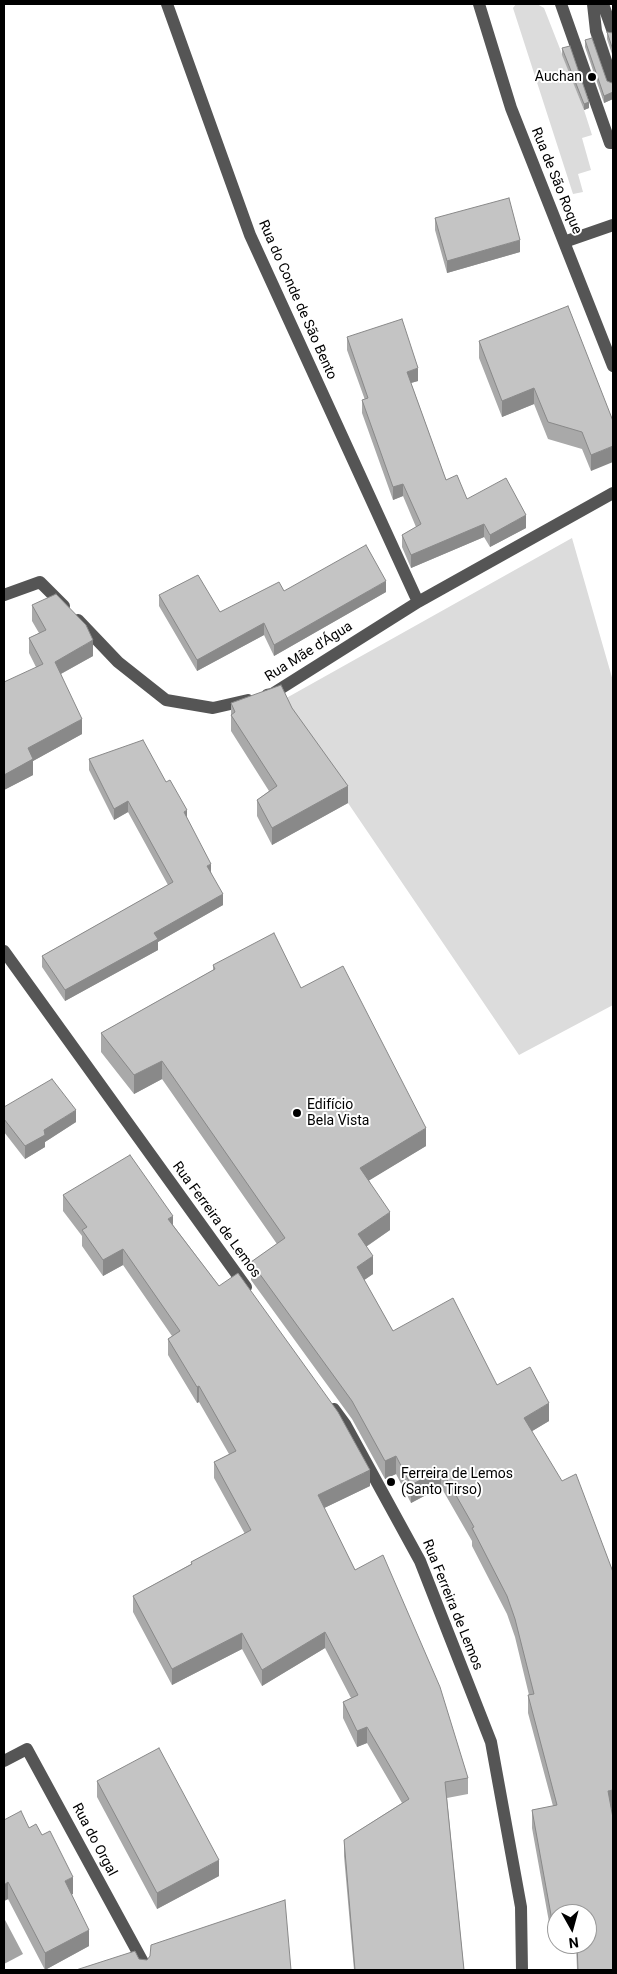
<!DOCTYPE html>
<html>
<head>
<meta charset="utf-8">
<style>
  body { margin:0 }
  #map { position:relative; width:617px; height:1974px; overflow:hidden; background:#fff; font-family:Roboto,sans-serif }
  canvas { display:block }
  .frame { position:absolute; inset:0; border:5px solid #000; pointer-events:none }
  .north { position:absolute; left:547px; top:1904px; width:50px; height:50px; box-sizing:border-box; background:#fff; border:1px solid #999; border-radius:50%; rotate:173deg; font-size:14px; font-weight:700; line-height:20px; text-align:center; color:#000 }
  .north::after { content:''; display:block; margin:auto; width:18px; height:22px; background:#000; clip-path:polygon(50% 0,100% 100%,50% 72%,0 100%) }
</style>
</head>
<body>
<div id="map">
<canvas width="617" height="1974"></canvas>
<div class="frame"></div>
<div class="north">N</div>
</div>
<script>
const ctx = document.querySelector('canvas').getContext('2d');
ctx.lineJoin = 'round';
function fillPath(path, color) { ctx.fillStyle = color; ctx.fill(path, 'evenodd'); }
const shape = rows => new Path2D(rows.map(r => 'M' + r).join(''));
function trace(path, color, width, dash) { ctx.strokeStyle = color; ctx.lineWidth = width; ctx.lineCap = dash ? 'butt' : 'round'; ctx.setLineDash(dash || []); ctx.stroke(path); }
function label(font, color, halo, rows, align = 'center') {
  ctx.font = font + ' Roboto,sans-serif'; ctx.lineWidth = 4; ctx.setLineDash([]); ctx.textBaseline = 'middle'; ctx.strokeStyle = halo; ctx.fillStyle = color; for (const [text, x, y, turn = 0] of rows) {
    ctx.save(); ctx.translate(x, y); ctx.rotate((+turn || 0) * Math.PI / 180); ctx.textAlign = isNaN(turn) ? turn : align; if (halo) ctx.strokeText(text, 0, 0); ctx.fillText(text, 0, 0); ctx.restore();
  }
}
fillPath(shape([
  [516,4,537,4,544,8,584,110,592,135,582,138,591,170,578,174,583,192,573,194,513,8],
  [572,538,613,681,613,1005,519,1055,348,803,292,724,281,701]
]), '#dcdcdc');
fillPath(shape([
  [4,1918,23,1954,4,1964]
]), '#a3a3a3');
trace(shape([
  [167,4,250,235,418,602],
  [479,4,511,108,613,366],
  [561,4,610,143,613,143],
  [593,4,596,31,613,82],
  [603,4,613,32],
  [564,242,613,225],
  [4,595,40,582,64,606],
  [78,620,118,662,166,700,213,708,248,700],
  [267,695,272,694,418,602,613,493],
  [4,951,246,1287],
  [334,1409,345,1424,420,1561,491,1742,521,1907,522,1970],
  [4,1761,27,1749,143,1962,143,1970]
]), '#555', 12);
fillPath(shape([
  [607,32,613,33,613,57,607,39],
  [585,40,607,81,612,83,613,83,613,99,604,103,585,47],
  [562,48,589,108,584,110,562,55],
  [435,218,520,252,447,273,435,230],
  [347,337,418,381,411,383,446,480,467,499,526,528,490,547,484,537,411,568,402,547,402,535,416,527,403,496,393,500,362,413,362,400,365,400,347,350],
  [479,341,613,421,591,471,582,449,548,439,534,404,502,417,479,358],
  [284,591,386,592,274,656,264,635,197,671,159,606,159,595,220,612],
  [32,605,93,656,61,674,82,734,33,761,33,775,4,790,36,667,29,653,29,638,39,633,32,621],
  [231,703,292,708,348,803,272,845,257,816,257,800,269,791,231,731],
  [89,759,166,782,187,818,211,872,223,905,158,942,158,950,65,1001,42,967,42,956,168,885,128,812,114,820,89,770],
  [213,965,301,988,426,1146,369,1180,390,1230,366,1247,373,1274,364,1280,393,1331,497,1385,549,1421,532,1431,613,1808,612,1808,613,1970,577,1970,576,1944,587,1944,587,1914,553,1944,532,1828,532,1810,553,1806,528,1713,528,1695,529,1695,515,1637,507,1614,472,1546,472,1541,441,1487,411,1503,396,1474,385,1479,352,1419,251,1280,251,1262,277,1244,162,1079,134,1094,101,1052,101,1033,213,970],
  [4,1107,76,1122,45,1142,45,1147,25,1159,4,1132],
  [63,1195,173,1225,370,1486,324,1508,355,1570,468,1778,468,1794,447,1798,464,1970,354,1970,344,1856,344,1840,402,1803,367,1743,357,1747,343,1718,343,1702,351,1698,325,1648,262,1686,242,1649,172,1685,133,1612,133,1596,191,1564,191,1562,245,1534,214,1478,214,1462,229,1454,199,1402,197,1403,168,1355,168,1339,172,1336,123,1265,103,1276,82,1246,82,1236,63,1211],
  [97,1781,219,1876,157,1909,97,1797],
  [4,1820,29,1828,73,1894,71,1894,89,1946,45,1970,8,1899,4,1901]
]), '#a9a9a9');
fillPath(shape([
  [613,92,613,99,604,103,604,96],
  [589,102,589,108,584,110,584,104],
  [520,240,520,252,447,273,447,261],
  [418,368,418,381,407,384,407,372],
  [534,388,534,404,502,417,502,401],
  [613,446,613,462,591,471,591,455],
  [403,484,403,496,393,500,393,487],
  [526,515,526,528,490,547,490,535],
  [484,524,484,537,411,568,411,555],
  [386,581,386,592,274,656,274,645],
  [264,623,264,635,197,671,197,660],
  [93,640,93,656,55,677,55,662],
  [82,719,82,734,33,761,33,775,4,790,4,775,28,748],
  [348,786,348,803,272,845,272,828],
  [128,801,128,812,114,820,114,809],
  [187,810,187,822,184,812],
  [211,864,211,875,207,866],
  [223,894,223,905,158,942,158,950,65,1001,65,990,154,933],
  [162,1061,162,1079,134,1094,134,1075],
  [76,1110,76,1122,45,1142,45,1147,25,1159,25,1146,44,1130],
  [426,1128,426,1146,360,1186,360,1168],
  [390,1212,390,1230,358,1252,358,1234],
  [173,1216,173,1232,168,1219],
  [123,1249,123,1265,103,1276,103,1260],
  [373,1256,373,1274,357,1285,357,1267],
  [199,1386,199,1402,197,1403,197,1387],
  [549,1403,549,1421,524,1436,524,1418],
  [396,1456,396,1474,385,1479,385,1461],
  [441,1469,441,1487,411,1503,411,1485],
  [370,1470,370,1486,318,1511,318,1495],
  [325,1632,325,1648,262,1686,262,1670],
  [242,1633,242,1649,172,1685,172,1669],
  [367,1727,367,1743,357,1747,357,1731],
  [613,1790,613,1808,608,1809,608,1791],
  [219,1860,219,1876,157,1909,157,1893],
  [73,1877,73,1894,65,1898,65,1881],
  [8,1882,8,1899,4,1901,4,1885],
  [557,1925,557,1943,553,1944,553,1926],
  [89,1930,89,1946,45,1970,45,1953]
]), '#898989');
const building = shape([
  [607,32,613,33,613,50,607,32],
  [592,38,607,81,612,83,613,83,613,92,604,96,585,40,592,38],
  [570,46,589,102,584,104,562,48,570,46],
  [509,198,520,240,447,261,435,218,509,198],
  [568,306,613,421,613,446,591,455,582,432,548,422,534,388,502,401,479,341,568,306],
  [402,319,418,368,407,372,446,480,457,475,467,499,506,478,526,515,490,535,484,524,411,555,402,535,421,524,403,484,393,487,362,400,368,398,347,337,402,319],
  [366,545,386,581,274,645,264,623,197,660,159,595,198,575,220,612,279,582,284,591,366,545],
  [56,594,86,625,93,640,55,662,82,719,28,748,33,759,4,775,4,682,43,664,29,638,46,630,32,605,56,594],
  [281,685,292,708,348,786,272,828,257,800,277,786,231,715,235,712,231,703,281,685],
  [143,740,166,782,170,780,187,810,184,812,211,864,207,866,223,894,154,933,158,939,65,990,42,956,173,882,128,801,114,809,89,759,143,740],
  [274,933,301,988,343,966,426,1128,360,1168,390,1212,358,1234,373,1256,357,1267,393,1331,453,1298,497,1385,530,1367,549,1403,524,1418,562,1481,576,1474,613,1572,613,1790,608,1791,613,1818,613,1970,578,1970,577,1944,587,1944,587,1914,557,1914,557,1925,553,1926,532,1810,557,1805,528,1695,534,1694,515,1619,507,1596,472,1528,474,1527,441,1469,411,1485,396,1456,385,1461,352,1401,251,1262,285,1238,162,1061,134,1075,101,1033,215,969,213,965,274,933],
  [52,1079,76,1110,44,1130,45,1135,25,1146,4,1119,4,1107,52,1079],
  [130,1155,173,1216,168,1219,219,1286,238,1273,338,1412,370,1470,318,1495,355,1570,383,1555,440,1687,468,1778,445,1782,464,1970,355,1970,344,1840,409,1799,367,1727,357,1731,343,1702,358,1695,325,1632,262,1670,242,1633,172,1669,133,1596,192,1564,191,1562,251,1530,214,1462,236,1451,199,1386,197,1387,168,1339,180,1331,123,1249,103,1260,82,1230,87,1227,63,1195,130,1155],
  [159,1748,219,1860,157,1893,97,1781,159,1748],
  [21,1811,29,1828,36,1824,42,1835,50,1831,73,1877,65,1881,89,1930,45,1953,8,1882,4,1885,4,1820,21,1811],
  [285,1900,291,1970,76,1970,135,1951,139,1959,147,1960,150,1956,151,1945,285,1900]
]);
fillPath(building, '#c4c4c4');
trace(building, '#898989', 1);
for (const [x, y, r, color] of [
  [592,77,5,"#000"],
  [297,1113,5,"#000"],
  [391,1482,5,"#000"]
]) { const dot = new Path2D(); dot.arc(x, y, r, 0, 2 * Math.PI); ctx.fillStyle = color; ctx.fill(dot); trace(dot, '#fff', 2); }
label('14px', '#000', '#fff', [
  ["Auchan",582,77,"right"],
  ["Edifício",307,1105],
  ["Bela Vista",307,1121],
  ["Ferreira de Lemos",401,1474],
  ["(Santo Tirso)",401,1490]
], 'left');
label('14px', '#000', '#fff', [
  ["Rua de São Roque",556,181,68],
  ["Rua do Conde de São Bento",297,300,66],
  ["Rua Mãe d'Água",309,652,-32],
  ["Rua Ferreira de Lemos",216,1220,54],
  ["Rua Ferreira de Lemos",452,1605,68],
  ["Rua do Orgal",94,1840,62]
]);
</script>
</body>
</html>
